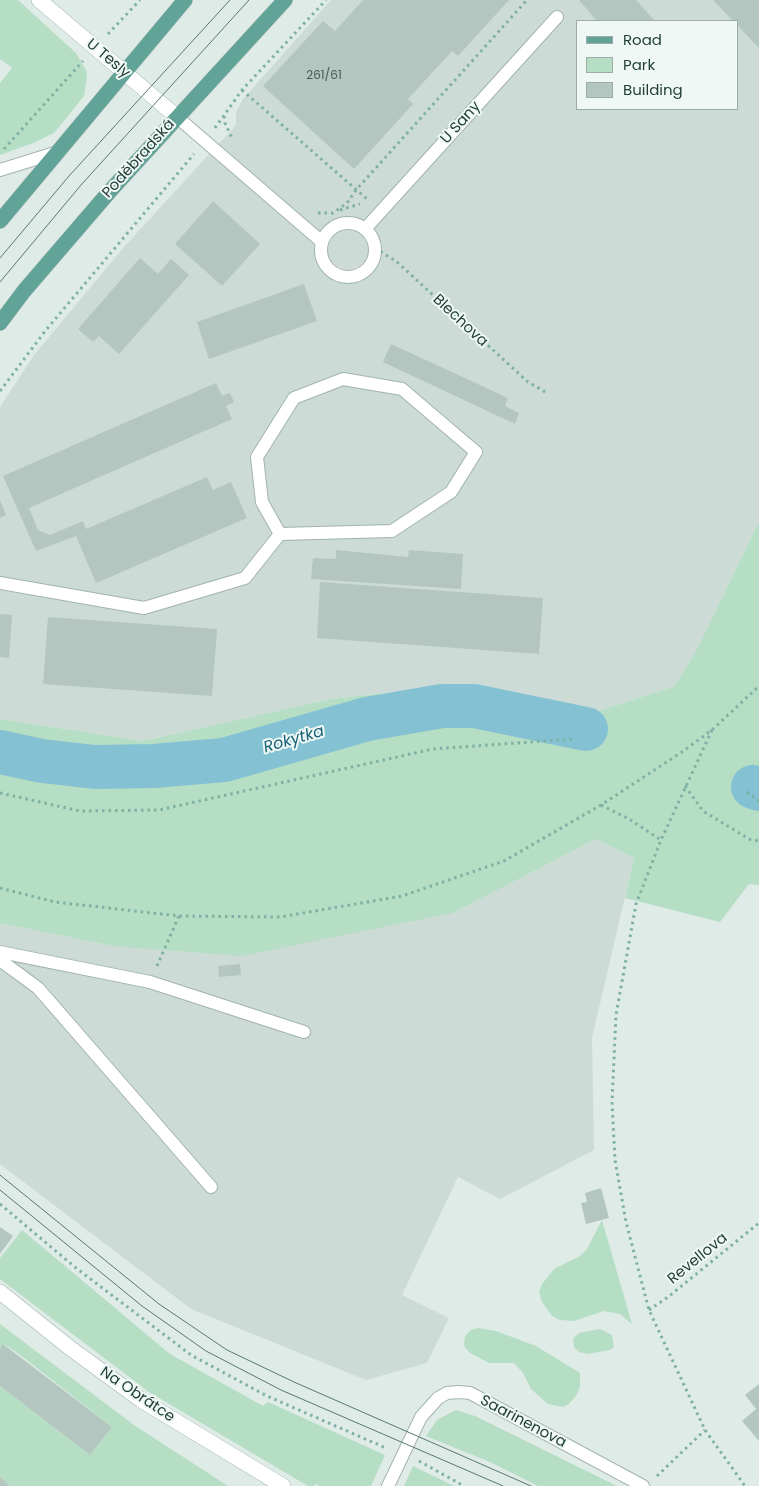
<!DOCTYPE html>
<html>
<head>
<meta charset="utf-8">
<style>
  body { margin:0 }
  #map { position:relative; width:759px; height:1486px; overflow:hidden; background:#dfebe7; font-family:Poppins,sans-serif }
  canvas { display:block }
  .legend { position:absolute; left:576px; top:20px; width:162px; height:90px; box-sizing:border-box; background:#eff8f4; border:1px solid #9cada8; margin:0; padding:6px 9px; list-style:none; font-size:15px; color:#1f3c36 }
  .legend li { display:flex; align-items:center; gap:10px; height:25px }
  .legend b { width:25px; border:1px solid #9cada8 }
</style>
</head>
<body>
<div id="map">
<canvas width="759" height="1486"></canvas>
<ul class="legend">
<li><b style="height:6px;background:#61a397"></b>Road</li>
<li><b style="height:14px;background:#b6dec4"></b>Park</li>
<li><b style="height:14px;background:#b4c6c0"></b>Building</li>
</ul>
</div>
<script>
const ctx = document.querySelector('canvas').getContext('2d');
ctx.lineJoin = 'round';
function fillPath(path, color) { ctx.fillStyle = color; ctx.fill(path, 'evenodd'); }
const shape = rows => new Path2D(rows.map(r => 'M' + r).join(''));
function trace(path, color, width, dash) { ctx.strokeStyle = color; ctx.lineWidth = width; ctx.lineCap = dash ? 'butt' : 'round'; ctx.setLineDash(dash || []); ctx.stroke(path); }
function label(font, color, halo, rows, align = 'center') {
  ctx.font = font + ' Poppins,sans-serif'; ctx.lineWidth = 4; ctx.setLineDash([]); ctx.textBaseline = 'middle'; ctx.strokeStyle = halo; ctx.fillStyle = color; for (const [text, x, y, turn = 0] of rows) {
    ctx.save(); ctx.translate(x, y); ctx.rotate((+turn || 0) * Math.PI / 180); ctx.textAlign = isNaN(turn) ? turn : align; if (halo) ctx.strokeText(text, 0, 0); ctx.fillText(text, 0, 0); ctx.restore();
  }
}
fillPath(shape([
  [331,0,759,0,759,522,696,651,675,686,596,712,451,686,331,699,143,741,0,719,0,407,34,355,124,247,236,125,236,112,243,99],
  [578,21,738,21,738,109,578,109],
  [596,839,634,858,592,1038,594,1150,500,1199,458,1177,402,1295,449,1318,427,1363,366,1380,191,1309,0,1164,0,923,113,946,453,913]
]), '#cddbd6');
fillPath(shape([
  [0,0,18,0,76,53,86,70,87,76,84,96,54,133,33,143,0,155,0,83,12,68,0,59],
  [759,522,759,885,749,884,720,922,625,898,634,858,596,839,453,913,241,956,113,946,0,923,0,719,143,741,331,699,451,686,596,712,675,686,696,651],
  [602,1220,632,1324,620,1314,604,1311,574,1321,560,1320,552,1316,542,1302,539,1292,542,1284,554,1269,580,1256,587,1249],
  [22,1230,170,1354,263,1406,268,1402,385,1455,371,1486,320,1486,316,1484,314,1486,308,1486,149,1392,0,1279,0,1258],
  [0,1324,134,1425,228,1486,10,1486,0,1477,0,1386,90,1455,112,1427,23,1357,4,1344,0,1348],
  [478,1328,496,1331,536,1346,580,1373,580,1387,576,1396,569,1404,563,1407,548,1404,531,1389,523,1373,514,1363,489,1363,470,1353,464,1346,465,1336,471,1330],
  [600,1329,612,1335,614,1347,610,1350,587,1354,579,1352,574,1347,573,1339,579,1333],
  [456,1410,475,1416,617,1486,538,1486,492,1463,426,1436,437,1420],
  [413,1466,454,1486,404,1486]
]), '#b6dec4');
trace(shape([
  [0,752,42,761,95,767,154,766,224,760,367,719,442,706,474,706,586,729],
  [753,787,759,789]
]), '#84c1d3', 44);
fillPath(shape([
  [363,0,509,0,458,56,452,51,408,99,413,104,354,169,263,86,323,21,335,31],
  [579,0,636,0,655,21,597,21],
  [713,0,759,0,759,48,738,26,738,21,733,21],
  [213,201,260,244,222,286,175,244],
  [140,258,158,274,171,259,189,275,119,354,99,336,93,342,78,329],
  [304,284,317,321,209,359,197,322],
  [391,344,508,398,505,406,519,413,515,424,383,362],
  [216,383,222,396,230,393,234,402,226,406,232,419,29,508,38,530,50,535,83,521,86,529,207,477,213,490,231,482,247,518,96,583,76,536,36,551,3,476],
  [0,500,6,515,0,518],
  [336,550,408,557,409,550,463,554,461,589,311,579,313,558,336,559],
  [320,582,543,598,539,654,317,638],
  [0,614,12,615,9,658,0,657],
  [48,617,217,629,212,696,43,684],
  [240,964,241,975,219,977,218,966],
  [601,1188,609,1218,586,1224,581,1203,587,1202,585,1193],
  [0,1227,13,1236,0,1254],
  [3,1344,112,1427,90,1455,0,1386,0,1348],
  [759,1384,759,1441,742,1421,756,1409,745,1395],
  [0,1477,10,1486,0,1486]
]), '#b4c6c0');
const lane = shape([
  [177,117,322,242],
  [0,170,58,152],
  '321 250a27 27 0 1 1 54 0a27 27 0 1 1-54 0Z',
  [365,229,557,17],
  [0,583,144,608,245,578,280,534,392,531,451,492,476,452,402,389,343,379,294,398,257,457,262,502,280,534],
  [0,952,150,982,304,1032],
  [0,960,38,988,211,1187],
  [388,1486,421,1417,438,1398,447,1393,459,1392,470,1393,643,1486]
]);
const street = shape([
  [39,0,177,117],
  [0,1292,70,1348,141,1400,283,1486]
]);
const primary = shape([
  [0,221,185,0],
  [0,323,24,291,110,191,285,0]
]);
trace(lane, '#a2b3ae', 14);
trace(street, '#a2b3ae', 16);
trace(primary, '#c0c8c7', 16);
trace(shape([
  [108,34,140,0],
  [242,90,367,199],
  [224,116,225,123,232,138],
  [215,128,242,90,326,0],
  [4,149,83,61],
  [340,210,360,204],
  [318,213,333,213,347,203,356,190,527,0],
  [375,248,397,262,528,382,547,393],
  [0,391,46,330,194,154],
  [712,730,661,840,636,904,616,1015,612,1102,615,1160,626,1222,649,1310,705,1430,745,1486],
  [685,786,703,811,749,839,759,841],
  [747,792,759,801],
  [0,793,80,811,159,810,433,749,572,739],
  [601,805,629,819,661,840],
  [0,888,55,902,179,916,280,917,402,896,504,861,601,805,685,750,713,729,759,686],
  [157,966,179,916],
  [0,1204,76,1268,191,1355,267,1396,386,1448],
  [649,1310,668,1297,759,1223],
  [419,1461,464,1486],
  [657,1476,705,1430]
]), '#7eb0a4', 3, [2.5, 4]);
trace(lane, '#fff', 12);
trace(street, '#fff', 15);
trace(primary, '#61a397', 15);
trace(shape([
  [0,258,69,176,230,0],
  [0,282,81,185,249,0],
  [0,1175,159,1304,227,1350,294,1382,531,1486],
  [0,1190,142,1306,206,1351,281,1390,503,1486]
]), '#597872', 1);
label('12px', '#445e58', null, [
  ["261/61",324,76]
]);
label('15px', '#1f3c36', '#eff8f4', [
  ["U Tesly",108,59,40],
  ["U Sany",461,123,-48],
  ["Poděbradská",139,159,-48],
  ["Blechova",460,321,43],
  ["Revellova",698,1259,-39],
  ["Na Obrátce",137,1395,34],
  ["Saarinenova",523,1422,28]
]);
label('italic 16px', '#17627a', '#eff8f4', [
  ["Rokytka",294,740,-16]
]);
</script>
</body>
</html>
